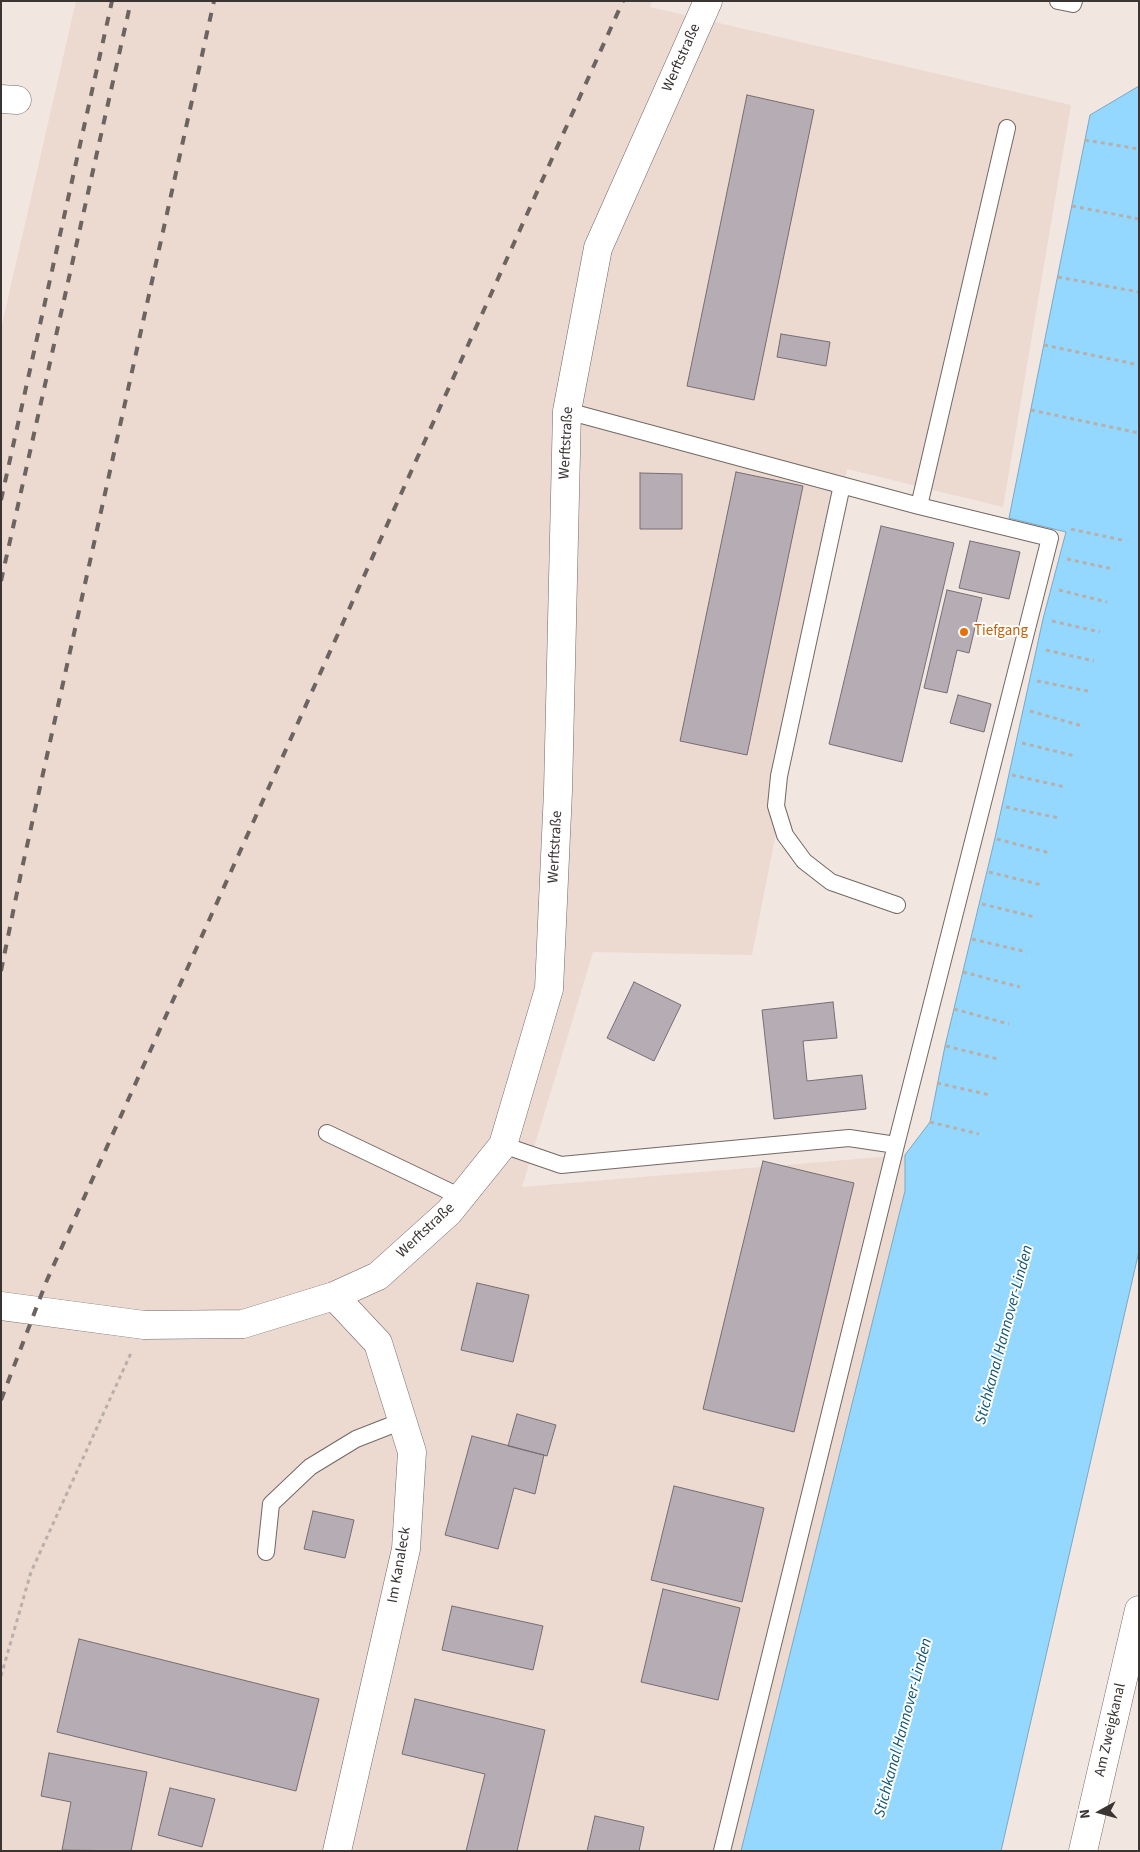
<!DOCTYPE html>
<html>
<head>
<meta charset="utf-8">
<style>
  body { margin:0 }
  #map { position:relative; width:1140px; height:1852px; overflow:hidden; background:#f1e6e0; font-family:"Source Sans 3",sans-serif }
  canvas { display:block }
  .frame { position:absolute; inset:0; border:2px solid #3a3533; pointer-events:none }
  .north { position:absolute; left:1075px; top:1787px; width:50px; height:50px; -webkit-text-stroke:4px #fff; paint-order:stroke; rotate:263deg; font-size:14px; font-weight:700; line-height:20px; text-align:center; color:#3a3533 }
  .north::after { content:''; display:block; margin:auto; width:18px; height:22px; background:#3a3533; clip-path:polygon(50% 0,100% 100%,50% 72%,0 100%) }
</style>
</head>
<body>
<div id="map">
<canvas width="1140" height="1852"></canvas>
<div class="frame"></div>
<div class="north">N</div>
</div>
<script>
const ctx = document.querySelector('canvas').getContext('2d');
ctx.lineJoin = 'round';
function fillPath(path, color) { ctx.fillStyle = color; ctx.fill(path, 'evenodd'); }
const shape = rows => new Path2D(rows.map(r => 'M' + r).join(''));
function trace(path, color, width, dash) { ctx.strokeStyle = color; ctx.lineWidth = width; ctx.lineCap = dash ? 'butt' : 'round'; ctx.setLineDash(dash || []); ctx.stroke(path); }
function label(font, color, halo, rows, align = 'center') {
  ctx.font = font + ' "Source Sans 3",sans-serif'; ctx.lineWidth = 4; ctx.setLineDash([]); ctx.textBaseline = 'middle'; ctx.strokeStyle = halo; ctx.fillStyle = color; for (const [text, x, y, turn = 0] of rows) {
    ctx.save(); ctx.translate(x, y); ctx.rotate((+turn || 0) * Math.PI / 180); ctx.textAlign = isNaN(turn) ? turn : align; if (halo) ctx.strokeText(text, 0, 0); ctx.fillText(text, 0, 0); ctx.restore();
  }
}
fillPath(shape([
  [76,1,652,1,650,7,1071,105,1003,507,847,469,752,955,593,952,522,1187,905,1155,905,1191,741,1851,1,1851,1,329]
]), '#ecd9d0');
const water = shape([
  [1139,86,1139,1251,1001,1851,741,1851,905,1191,905,1155,930,1122,945,1046,995,838,1043,619,1066,532,1009,518,1090,115,1139,86]
]);
fillPath(water, '#95d8ff');
trace(water, '#7aa7c2', 1);
const building = shape([
  [747,95,814,110,754,400,687,386,747,95],
  [781,334,830,342,826,366,777,357,781,334],
  [736,472,803,486,747,755,680,741,736,472],
  [640,473,682,474,682,529,640,529,640,473],
  [881,526,954,543,902,762,829,744,881,526],
  [970,541,1020,552,1009,599,959,588,970,541],
  [947,590,982,598,969,653,957,650,947,693,924,688,947,590],
  [958,695,991,704,984,732,950,723,958,695],
  [634,982,681,1005,654,1061,607,1038,634,982],
  [833,1002,837,1038,803,1041,807,1081,862,1075,866,1109,774,1119,762,1010,833,1002],
  [763,1161,854,1183,794,1432,703,1409,763,1161],
  [477,1283,529,1295,513,1362,461,1350,477,1283],
  [517,1414,556,1425,547,1456,508,1446,517,1414],
  [472,1436,544,1455,535,1494,514,1488,498,1549,445,1535,472,1436],
  [674,1486,764,1508,742,1602,651,1580,674,1486],
  [313,1511,354,1520,345,1558,304,1549,313,1511],
  [663,1589,740,1608,718,1700,641,1682,663,1589],
  [452,1606,543,1626,533,1670,442,1650,452,1606],
  [79,1639,319,1699,296,1791,57,1732,79,1639],
  [415,1699,545,1730,517,1851,466,1851,485,1774,402,1754,415,1699],
  [49,1753,147,1772,131,1851,62,1850,71,1802,41,1796,49,1753],
  [170,1788,215,1799,202,1847,158,1835,170,1788],
  [595,1816,644,1827,639,1851,587,1851,595,1816]
]);
fillPath(building, '#b6adb4');
trace(building, '#756e74', 1);
const service = shape([
  [1058,1,1073,4,1074,1],
  [567,411,919,506,1050,538,896,1145,722,1851],
  [842,485,779,776,776,806,785,835,804,861,831,882,897,905],
  [919,506,1007,128],
  [327,1133,461,1197],
  [503,1145,561,1165,849,1138,896,1145],
  [266,1552,271,1504,310,1467,356,1439,402,1421]
]);
const minor = shape([
  [1,99,17,100],
  [334,1296,378,1343,412,1452,406,1549,337,1851],
  [1,1306,144,1325,243,1324,334,1296,378,1276,449,1212,503,1145,549,989,558,791,567,411,598,248,708,1]
]);
const primary = shape([
  [1083,1851,1139,1610]
]);
trace(service, '#726964', 18);
trace(minor, '#726964', 29);
trace(primary, '#726964', 29);
trace(shape([
  [1085,140,1139,149],
  [1072,206,1139,219],
  [1058,277,1139,292],
  [1044,345,1139,365],
  [1031,410,1139,433],
  [1071,529,1122,540],
  [1067,559,1113,569],
  [1059,590,1107,602],
  [1052,621,1100,632],
  [1046,650,1094,661],
  [1037,681,1088,691],
  [1030,711,1082,726],
  [1022,743,1075,756],
  [1012,775,1065,787],
  [1006,807,1059,818],
  [997,839,1050,853],
  [989,872,1042,885],
  [982,904,1035,917],
  [972,939,1027,952],
  [963,972,1020,987],
  [954,1009,1009,1024],
  [946,1046,998,1059],
  [937,1083,990,1095],
  [930,1122,979,1134],
  [1,1676,31,1572,131,1353]
]), '#b8afaa', 3, [4, 4]);
trace(service, '#fff', 16);
trace(minor, '#fff', 28);
trace(primary, '#fff', 28);
trace(shape([
  [1,500,112,1],
  [1,581,131,1],
  [1,971,21,873,214,1],
  [1,1400,47,1280,623,1]
]), '#6b6461', 4, [9, 9]);
for (const [x, y, r, color] of [
  [964,632,5,"#e8710a"]
]) { const dot = new Path2D(); dot.arc(x, y, r, 0, 2 * Math.PI); ctx.fillStyle = color; ctx.fill(dot); trace(dot, '#fff', 2); }
label('15px', '#3a3533', '#fff', [
  ["Werftstraße",682,58,-66],
  ["Werftstraße",567,443,-87],
  ["Werftstraße",556,847,-87],
  ["Werftstraße",426,1231,-43],
  ["Im Kanaleck",400,1565,-80],
  ["Am Zweigkanal",1111,1730,-77]
]);
label('15px', '#c56008', '#fff', [
  ["Tiefgang",974,632]
], 'left');
label('italic 16px', '#115676', '#fff', [
  ["Stichkanal Hannover-Linden",1005,1335,-75],
  ["Stichkanal Hannover-Linden",904,1728,-75]
]);
</script>
</body>
</html>
